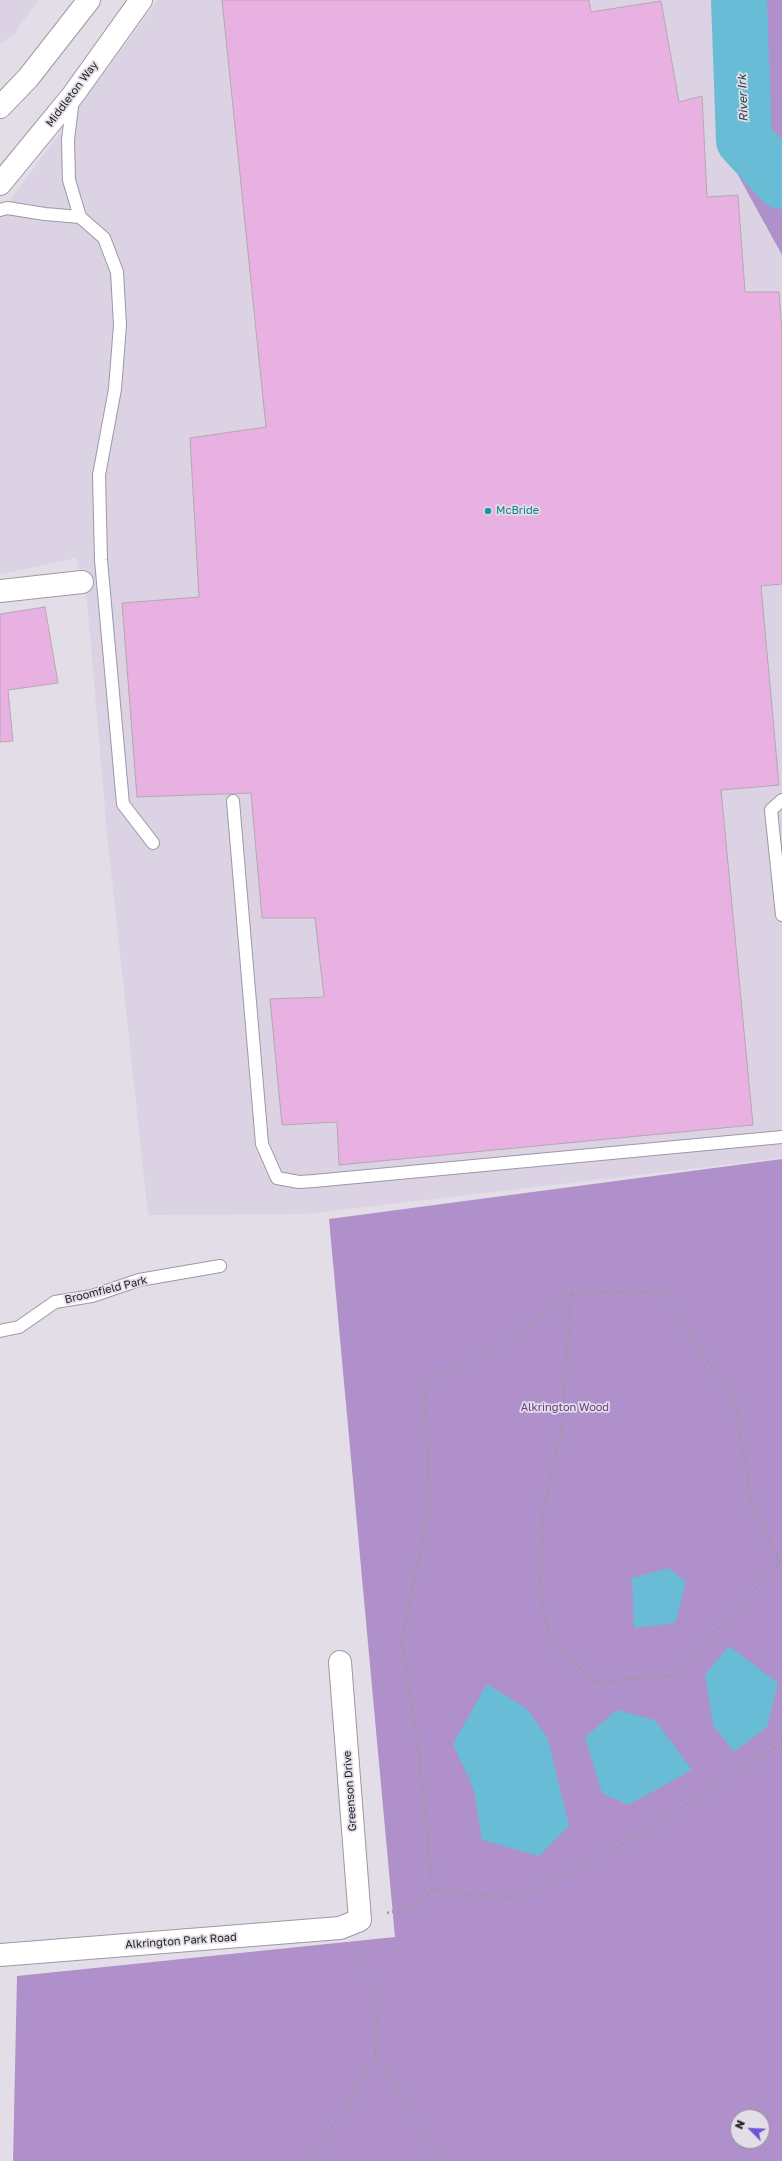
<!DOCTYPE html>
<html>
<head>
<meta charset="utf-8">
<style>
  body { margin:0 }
  #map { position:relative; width:782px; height:2161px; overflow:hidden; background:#e2dde7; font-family:"Golos Text",sans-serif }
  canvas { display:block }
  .north { position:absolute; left:730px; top:2109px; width:40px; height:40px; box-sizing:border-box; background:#e2dde7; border:1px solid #949098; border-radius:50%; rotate:294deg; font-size:11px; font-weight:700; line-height:16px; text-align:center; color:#1f1d21 }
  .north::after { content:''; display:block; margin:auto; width:14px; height:18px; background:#6f56d0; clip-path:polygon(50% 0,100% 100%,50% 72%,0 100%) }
</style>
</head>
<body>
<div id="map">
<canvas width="782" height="2161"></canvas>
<div class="north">N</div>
</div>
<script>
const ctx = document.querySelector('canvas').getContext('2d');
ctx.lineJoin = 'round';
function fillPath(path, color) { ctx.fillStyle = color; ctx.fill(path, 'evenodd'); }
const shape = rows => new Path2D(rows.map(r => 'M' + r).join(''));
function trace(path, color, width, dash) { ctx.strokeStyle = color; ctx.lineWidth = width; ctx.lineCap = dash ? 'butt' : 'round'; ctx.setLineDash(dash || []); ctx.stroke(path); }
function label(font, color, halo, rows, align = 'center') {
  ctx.font = font + ' "Golos Text",sans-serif'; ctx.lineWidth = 3.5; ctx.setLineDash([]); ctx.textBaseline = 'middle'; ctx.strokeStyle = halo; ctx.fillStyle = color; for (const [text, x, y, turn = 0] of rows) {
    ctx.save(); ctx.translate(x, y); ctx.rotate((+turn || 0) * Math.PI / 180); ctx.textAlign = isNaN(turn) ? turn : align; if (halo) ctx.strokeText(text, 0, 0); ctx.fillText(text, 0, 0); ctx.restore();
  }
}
fillPath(shape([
  [0,0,38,0,15,33,0,44],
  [158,0,721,0,731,140,738,175,782,255,782,1158,305,1214,148,1215,107,833,87,600,76,558,0,574,0,214]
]), '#dbd2e3');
fillPath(shape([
  [721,0,782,0,782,255,738,175,731,140],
  [782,1159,782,2161,13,2161,17,1976,395,1937,329,1219],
  [738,2117,762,2117,762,2141,738,2141]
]), '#af90ca');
fillPath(shape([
  [669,1568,686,1582,675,1623,634,1628,632,1578],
  [729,1646,778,1683,767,1727,734,1752,713,1725,705,1675],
  [487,1684,527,1709,548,1739,569,1826,539,1856,482,1840,474,1790,453,1744],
  [617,1710,655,1720,692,1770,628,1805,602,1793,585,1737]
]), '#68bcd6');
trace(shape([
  [739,0,744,140,782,181]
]), '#68bcd6', 56);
const building = shape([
  [222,0,589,0,591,12,661,1,679,102,702,96,707,197,738,195,745,292,779,292,782,330,782,584,761,586,779,785,721,790,753,1125,339,1165,337,1122,282,1125,270,999,324,997,315,918,262,918,251,793,137,797,122,603,199,597,190,438,266,427,222,0],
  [45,607,58,683,8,690,13,741,0,742,0,614,45,607]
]);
fillPath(building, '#e9b1e1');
trace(building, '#b3a9b1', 1);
const lane = shape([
  [73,98,68,140,69,180,80,217,104,238,117,272,120,325,115,389,99,475,101,560,123,804,153,843],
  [0,210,7,208,45,214,80,217],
  [782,800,771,810,782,915],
  [233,801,262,1144,277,1178,299,1182,314,1181,782,1137],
  [0,1331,19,1327,55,1302,92,1296,139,1280,220,1266]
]);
const street = shape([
  [0,591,82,582],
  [0,1955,340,1928,360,1920,340,1662]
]);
const primary = shape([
  [0,107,28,78,89,0],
  [0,184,73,95,141,0]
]);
trace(lane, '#9d98a2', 14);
trace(street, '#9d98a2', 24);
trace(primary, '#9d98a2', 24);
trace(shape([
  [571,1294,561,1434,543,1511,540,1588,550,1642,596,1682,675,1675,780,1562],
  [433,1890,419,1752,402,1643,430,1500,424,1383,510,1340,571,1293,662,1291,735,1402,752,1506,780,1562,782,1563],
  [387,1913,415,1906,433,1890,516,1899,614,1850,782,1743],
  [375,2054,434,2151,447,2161],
  [310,2161,349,2101,375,2054,379,1999,354,1953]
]), '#9d99a1', 2.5, [2, 3]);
trace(lane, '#fff', 12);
trace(street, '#fff', 22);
trace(primary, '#fff', 22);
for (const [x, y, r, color] of [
  [488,511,4,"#0f9aa8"]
]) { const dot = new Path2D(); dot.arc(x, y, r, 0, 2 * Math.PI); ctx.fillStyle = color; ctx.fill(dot); trace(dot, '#e2dde7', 1.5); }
label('11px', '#1f1d21', '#e2dde7', [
  ["Middleton Way",72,94,-53],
  ["Broomfield Park",106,1290,-14],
  ["Greenson Drive",350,1791,-94],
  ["Alkrington Park Road",181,1941,-4]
]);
label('11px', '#0d838f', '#e2dde7', [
  ["McBride",496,511]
], 'left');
label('11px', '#653d84', '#e2dde7', [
  ["Alkrington Wood",565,1408]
]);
label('italic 12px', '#214753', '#e2dde7', [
  ["River Irk",743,98,-92]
]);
</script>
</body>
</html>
